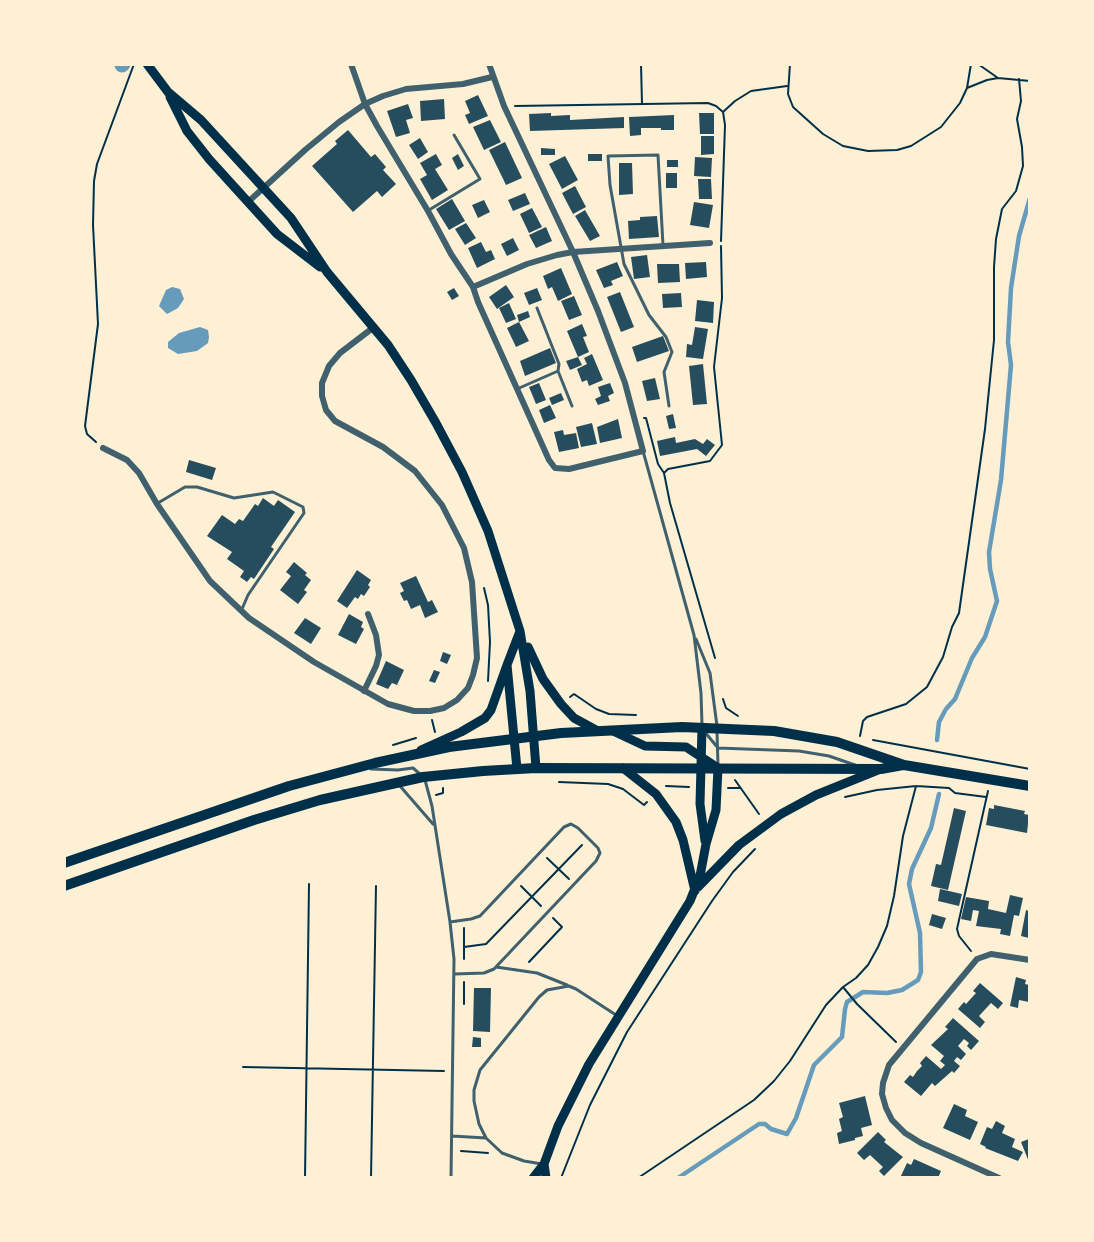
<!DOCTYPE html>
<html>
<head>
<meta charset="utf-8">
<style>
  body { margin:0 }
  #map { position:relative; width:1094px; height:1242px; overflow:hidden; background:#fdf0d5; font-family:"PT Sans Narrow",sans-serif }
  canvas { display:block }
  .frame { position:absolute; inset:0; border:66px solid #fdf0d5; pointer-events:none }
</style>
</head>
<body>
<div id="map">
<canvas width="1094" height="1242"></canvas>
<div class="frame"></div>
</div>
<script>
const ctx = document.querySelector('canvas').getContext('2d');
ctx.lineJoin = 'round';
function fillPath(path, color) { ctx.fillStyle = color; ctx.fill(path, 'evenodd'); }
const shape = rows => new Path2D(rows.map(r => 'M' + r).join(''));
function trace(path, color, width, dash) { ctx.strokeStyle = color; ctx.lineWidth = width; ctx.lineCap = dash ? 'butt' : 'round'; ctx.setLineDash(dash || []); ctx.stroke(path); }
fillPath(shape([
  [172,287,180,289,184,299,178,308,167,314,159,306,166,290],
  [200,327,208,330,209,337,208,343,197,351,178,354,168,348,168,342,179,333]
]), '#669bbc');
trace(shape([
  [937,740,939,722,946,709,955,699,972,658,985,637,997,601,990,569,989,552,1001,480,1011,365,1008,342,1011,288,1019,236,1030,198],
  [678,1178,759,1124,765,1124,771,1129,787,1134,796,1118,814,1065,842,1037,845,1009,847,1002,863,992,887,993,902,990,918,980,921,972,920,933,909,884,912,869,931,828,939,794]
]), '#669bbc', 4.5);
trace(shape([
  [122,65,123,64]
]), '#669bbc', 15);
fillPath(shape([
  [478,95,488,116,469,124,465,115,470,113,465,101],
  [444,99,445,119,421,121,420,101],
  [408,104,413,118,406,120,410,133,396,137,387,111],
  [551,113,551,116,570,115,570,120,624,117,624,128,530,131,529,114],
  [699,113,714,113,714,134,700,134],
  [674,115,674,130,661,130,661,128,641,128,641,135,630,136,629,117],
  [490,120,501,142,484,150,473,127],
  [348,130,371,157,375,154,386,167,383,170,396,184,382,197,377,191,353,212,312,166,337,144,335,141],
  [701,136,714,136,714,154,701,155],
  [420,138,428,152,418,159,409,145],
  [505,142,522,178,506,185,489,150],
  [541,148,555,149,555,155,541,155],
  [436,154,442,165,435,169,448,190,432,200,420,179,427,175,420,163],
  [458,154,464,166,458,170,452,158],
  [588,154,602,154,602,161,588,161],
  [565,156,578,180,562,189,549,164],
  [695,157,712,158,711,177,694,176],
  [667,160,678,160,678,167,667,167],
  [619,163,632,163,633,194,619,195],
  [666,173,677,173,677,188,666,188],
  [698,179,711,179,712,199,699,199],
  [575,186,586,207,573,214,562,193],
  [525,193,530,204,513,211,508,200],
  [452,199,465,221,449,230,436,209],
  [484,200,490,212,478,218,472,205],
  [694,202,713,205,709,228,690,225],
  [532,208,542,227,529,233,520,214],
  [585,210,600,236,590,241,575,216],
  [657,216,659,237,629,239,628,221,640,220,640,217],
  [466,223,476,238,465,245,455,229],
  [546,227,552,241,536,248,529,235],
  [513,238,519,250,507,256,501,244],
  [481,242,486,252,491,250,495,259,477,268,468,248],
  [647,255,650,277,634,279,631,257],
  [617,262,623,276,611,281,613,285,604,288,596,270],
  [706,262,707,277,686,279,685,263],
  [657,264,679,264,680,282,658,283],
  [561,268,572,294,558,301,552,287,548,289,543,276],
  [506,285,514,297,497,309,489,297],
  [454,288,459,296,452,300,447,292],
  [537,288,542,300,529,305,524,293],
  [620,292,634,327,621,332,607,297],
  [681,293,682,307,663,308,662,294],
  [574,296,582,315,569,320,561,301],
  [697,300,714,302,713,323,695,321],
  [509,303,516,319,506,323,499,308],
  [528,311,530,317,519,322,529,341,516,347,507,328,519,322,517,315],
  [582,324,587,336,583,337,589,352,578,357,582,365,570,370,566,361,578,357,567,331],
  [695,327,708,329,703,359,686,357,687,344,692,345],
  [663,336,669,351,637,362,632,347],
  [550,348,556,363,525,376,520,361],
  [592,354,603,380,589,386,587,380,582,382,577,369,587,364,584,358],
  [703,364,707,404,693,405,689,366],
  [655,378,660,399,647,401,642,381],
  [539,383,546,400,536,404,529,387],
  [610,383,614,393,608,396,610,401,598,405,595,399,601,396,598,387],
  [561,393,564,400,552,405,549,398],
  [550,405,556,418,544,423,539,410],
  [673,414,676,428,669,429,666,416],
  [618,419,622,438,600,443,597,427],
  [592,423,597,444,581,447,576,427],
  [563,430,564,435,576,433,579,448,559,452,554,432],
  [675,437,676,443,695,439,703,444,707,439,715,445,706,456,697,449,660,456,657,441],
  [189,460,216,468,212,480,186,472],
  [263,498,274,506,278,500,295,512,271,547,274,549,254,579,251,577,247,582,240,577,244,571,227,559,232,552,207,536,222,515,235,524,239,519,243,521,255,504,258,506],
  [294,562,307,573,305,575,311,580,304,590,307,592,298,604,280,590,291,576,286,572],
  [357,570,371,580,368,585,370,587,364,596,361,594,358,599,355,597,347,608,337,601],
  [416,576,428,602,432,600,438,612,425,618,420,605,411,609,407,600,404,601,400,593,404,591,400,583],
  [349,614,363,622,361,627,364,629,356,644,338,635],
  [305,618,321,628,311,644,294,633],
  [443,652,451,655,447,664,440,661],
  [386,661,404,670,397,685,392,683,388,689,376,684],
  [434,670,440,672,435,683,429,681],
  [994,805,1025,811,1024,814,1029,815,1027,833,986,825,989,808,994,809],
  [954,808,966,811,948,890,931,886,936,864,941,865],
  [940,889,962,894,959,906,938,901],
  [1010,895,1023,898,1019,916,1014,915,1010,936,1000,934,1001,929,976,926,979,911,973,910,971,921,961,919,966,897,989,901,988,909,1006,913],
  [1026,910,1029,911,1029,938,1021,936],
  [932,914,946,918,942,929,929,925],
  [1016,977,1026,980,1025,984,1029,985,1029,1002,1019,1000,1018,1008,1010,1006],
  [980,983,1003,1003,998,1009,991,1003,979,1016,985,1022,980,1028,958,1009,964,1002,966,1004,976,993,973,991],
  [474,988,491,988,490,1032,473,1031],
  [953,1018,979,1041,971,1050,967,1046,969,1043,964,1039,958,1046,966,1054,961,1060,957,1057,954,1061,960,1066,954,1073,952,1071,935,1086,932,1083,921,1096,904,1082,910,1075,913,1077,917,1071,922,1066,920,1063,926,1056,941,1069,945,1065,940,1061,944,1056,931,1045,948,1029,945,1027],
  [473,1037,481,1038,481,1047,472,1047],
  [865,1096,872,1125,861,1128,863,1136,855,1138,855,1140,839,1144,837,1133,842,1131,839,1119,843,1117,839,1103],
  [954,1104,967,1110,965,1116,978,1122,970,1140,943,1128],
  [996,1121,1005,1126,1002,1133,1015,1139,1012,1147,1023,1152,1018,1161,985,1148,986,1147,980,1144,987,1127,992,1129],
  [878,1132,886,1140,884,1142,903,1157,884,1176,879,1171,883,1167,870,1155,864,1160,857,1153],
  [1029,1139,1029,1162,1021,1142],
  [914,1159,941,1171,938,1178,900,1178,907,1163,911,1165]
]), '#264d5e');
trace(shape([
  [641,64,642,104],
  [790,64,788,94,793,107,823,134,843,146,868,151,897,150,911,146,941,127,960,103,967,88,971,64],
  [978,64,998,78,1030,81],
  [967,88,987,80,998,78],
  [515,106,708,103,716,106,723,112,725,125,721,241],
  [723,112,735,101,751,91,787,86],
  [644,418,646,418,658,464,664,473,670,503,715,658],
  [96,442,87,434,85,426,98,324,93,225,94,181,97,164,134,64],
  [664,473,668,469,710,461,722,445,714,367,722,298,721,246],
  [484,588,488,605,490,642,488,681],
  [570,697,574,694,596,709,609,714,636,715],
  [723,699,726,708,738,716],
  [432,720,435,732],
  [860,736,863,721,867,717,906,704,927,687,943,657,952,627,959,613,985,429,994,340,994,267,996,239,1002,209,1016,191,1023,166,1022,147,1017,119,1021,101,1019,79],
  [873,740,1030,769],
  [393,745,416,738],
  [735,780,759,814],
  [559,782,608,784,623,789,644,805,647,802],
  [666,786,689,787],
  [728,788,740,788],
  [436,795,443,793,443,788],
  [845,797,877,790,916,786,949,788,955,793,986,797],
  [547,858,569,879],
  [521,886,541,906],
  [464,928,464,959],
  [464,947,486,944,582,845],
  [971,951,959,936,957,929,988,791],
  [529,962,562,927,553,918],
  [843,987,857,1004,896,1042],
  [464,1004,464,982],
  [243,1067,444,1071],
  [461,1151,488,1153],
  [305,1178,309,884],
  [371,1178,376,886],
  [561,1178,590,1105,627,1032,712,901,733,872,755,849],
  [638,1178,754,1100,774,1081,790,1061,826,1005,843,987,856,978,868,965,878,947,887,926,894,896,903,836,916,786]
]), '#003049', 2);
trace(shape([
  [429,210,480,179,454,135],
  [663,245,658,155,608,156,610,185,624,264,649,315,666,337,672,352,664,372,669,406],
  [537,308,559,364,558,371,572,406],
  [517,389,558,371],
  [643,451,694,635,701,693,702,725],
  [158,503,185,487,197,487,234,498,273,492,303,507,304,513,248,595,242,609],
  [696,639,710,673,717,726],
  [704,731,718,748],
  [717,732,718,765],
  [718,748,799,751,829,756,855,765],
  [371,769,398,770,413,768,421,775],
  [425,780,432,806,450,922,454,959,451,1178],
  [400,786,433,824],
  [450,922,471,919,480,916,564,827,571,824,578,828,598,848,600,853,596,861,494,969,484,973,455,974],
  [496,967,537,973,567,985],
  [452,1136,486,1138],
  [542,1164,524,1161,502,1153,486,1138,479,1124,474,1101,474,1090,480,1070,539,997,547,990,569,986,576,989,616,1015]
]), '#3f606c', 3);
trace(shape([
  [351,64,365,104,377,126,428,211,451,254,473,287,527,264,557,255,573,252,710,243],
  [248,202,305,150,339,122,365,104,383,96,406,89,463,84,492,77],
  [473,287,478,302,549,460,555,468,569,469,643,451,625,383,598,311,573,252,504,106,489,64],
  [103,448,127,460,139,473,157,504,210,581,249,618,314,662,388,704,414,711,430,711,444,708,457,700,468,688,473,675,477,658,472,582,464,548,442,505,415,471,383,447,335,421,326,410,322,396,322,383,329,366,340,353,374,327],
  [364,691,376,666,379,655,376,635,368,614],
  [999,1178,921,1143,905,1133,892,1120,886,1108,882,1094,883,1083,889,1065,977,959,991,954,1030,960]
]), '#3f606c', 6);
trace(shape([
  [147,64,168,92,201,120,291,218,327,272,388,345,411,380,436,423,462,472,488,531,520,631,530,691,536,768],
  [170,97,187,131,209,159,277,234,320,267],
  [528,647,543,679,561,704,574,718,596,730],
  [702,728,700,804,705,841],
  [421,750,461,732,485,718,491,710,507,665],
  [623,768,656,794,676,822,683,840,695,891],
  [517,769,507,665,520,631],
  [698,887,739,845,781,814,816,795,878,770],
  [544,1164,546,1178],
  [533,1178,544,1164,558,1126,589,1064,690,901,700,876,706,844,716,810,718,768,686,747,645,746,613,731]
]), '#003049', 9);
trace(shape([
  [64,863,289,786,375,763,449,747,561,733,682,727,774,731,837,742,904,765,1030,786],
  [64,886,254,820,320,800,423,777,483,771,536,768,881,769,903,765]
]), '#003049', 10);
</script>
</body>
</html>
